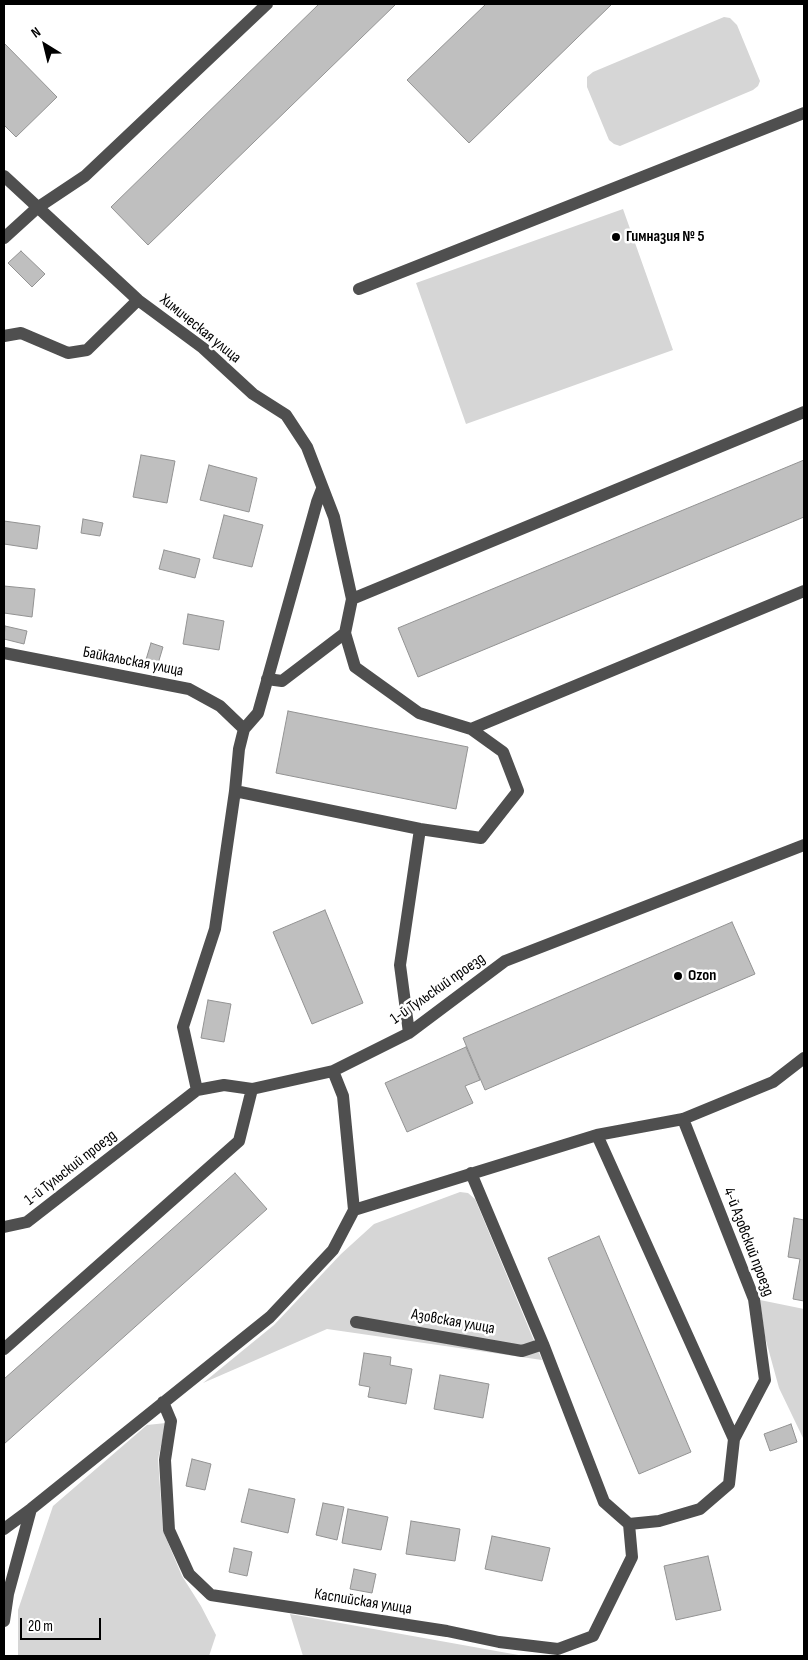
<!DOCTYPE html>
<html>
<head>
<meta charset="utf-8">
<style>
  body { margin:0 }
  #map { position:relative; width:808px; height:1660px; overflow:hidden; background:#fff; font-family:"Sofia Sans Condensed",sans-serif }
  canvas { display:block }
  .frame { position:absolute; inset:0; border:5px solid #000; pointer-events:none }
  .north { position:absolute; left:20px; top:20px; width:50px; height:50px; -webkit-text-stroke:4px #fff; paint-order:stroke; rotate:324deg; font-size:14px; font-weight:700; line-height:20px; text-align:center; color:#000 }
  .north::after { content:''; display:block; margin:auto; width:18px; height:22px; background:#000; clip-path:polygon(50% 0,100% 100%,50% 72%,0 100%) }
  .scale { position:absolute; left:20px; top:1618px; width:81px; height:22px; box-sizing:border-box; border:2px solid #000; border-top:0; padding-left:6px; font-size:15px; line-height:18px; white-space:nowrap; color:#000; -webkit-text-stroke:4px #fff; paint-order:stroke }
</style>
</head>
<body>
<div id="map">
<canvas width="808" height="1660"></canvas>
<div class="frame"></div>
<div class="north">N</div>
<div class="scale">20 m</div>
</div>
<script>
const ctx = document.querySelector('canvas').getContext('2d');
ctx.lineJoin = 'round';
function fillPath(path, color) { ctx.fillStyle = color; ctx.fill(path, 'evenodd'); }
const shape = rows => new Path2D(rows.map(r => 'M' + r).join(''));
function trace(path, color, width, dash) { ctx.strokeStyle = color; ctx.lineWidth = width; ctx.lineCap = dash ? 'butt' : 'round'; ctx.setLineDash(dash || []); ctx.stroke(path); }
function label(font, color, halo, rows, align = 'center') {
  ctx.font = font + ' "Sofia Sans Condensed",sans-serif'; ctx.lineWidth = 5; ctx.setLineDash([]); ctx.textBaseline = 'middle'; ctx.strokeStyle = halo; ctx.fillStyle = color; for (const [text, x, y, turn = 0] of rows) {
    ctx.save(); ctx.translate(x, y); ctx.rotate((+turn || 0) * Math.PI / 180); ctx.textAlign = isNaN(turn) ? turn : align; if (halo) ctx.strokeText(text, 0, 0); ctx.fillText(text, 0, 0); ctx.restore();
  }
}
fillPath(shape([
  [724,17,730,18,737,25,760,81,758,86,753,90,620,146,614,144,609,140,587,87,587,77,593,72],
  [623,209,673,350,466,424,416,283],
  [460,1192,468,1193,475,1199,542,1360,327,1329,203,1383,274,1325,341,1254,374,1224],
  [760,1300,804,1309,804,1440,779,1388,765,1337],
  [166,1423,158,1459,163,1531,182,1576,201,1606,216,1635,209,1656,18,1656,18,1610,53,1506,147,1425],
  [290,1614,524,1656,303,1656]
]), '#d6d6d6');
const building = shape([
  [319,4,396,4,148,245,111,207,319,4],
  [486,4,612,4,469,143,407,80,486,4],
  [4,43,57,97,16,137,4,125,4,43],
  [21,251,45,274,32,287,8,263,21,251],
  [141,455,175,461,167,503,133,497,141,455],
  [804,460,804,517,418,677,398,628,804,460],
  [209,465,257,478,249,512,200,500,209,465],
  [224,515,263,525,252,567,213,558,224,515],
  [83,519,103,523,100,536,81,533,83,519],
  [4,521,40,526,37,549,4,544,4,521],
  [164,550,200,559,195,578,159,569,164,550],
  [4,586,35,589,32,617,4,613,4,586],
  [188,614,224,621,219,650,183,644,188,614],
  [5,626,27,631,24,644,4,639,5,626],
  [151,643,163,647,157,667,145,663,151,643],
  [288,711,468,747,456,809,276,773,288,711],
  [325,910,363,1003,312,1024,273,932,325,910],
  [732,922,755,974,485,1090,463,1038,732,922],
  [208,1000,231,1004,224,1042,201,1038,208,1000],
  [466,1047,480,1080,465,1086,473,1103,407,1132,385,1083,466,1047],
  [235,1173,267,1209,4,1444,4,1379,235,1173],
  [794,1218,804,1220,804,1301,793,1299,800,1259,788,1257,794,1218],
  [599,1236,691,1452,639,1474,548,1258,599,1236],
  [364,1353,391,1357,390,1365,412,1369,406,1404,368,1397,370,1387,359,1385,364,1353],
  [440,1375,489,1384,483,1418,434,1409,440,1375],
  [791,1424,797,1442,770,1451,764,1434,791,1424],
  [192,1459,211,1464,205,1490,186,1486,192,1459],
  [249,1489,295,1499,288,1533,241,1522,249,1489],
  [323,1503,344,1507,337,1540,316,1535,323,1503],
  [348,1509,388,1517,381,1550,342,1543,348,1509],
  [411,1521,460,1529,455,1561,406,1554,411,1521],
  [492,1536,550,1548,542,1581,485,1569,492,1536],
  [234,1548,252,1552,247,1576,229,1572,234,1548],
  [708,1556,721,1610,676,1620,664,1566,708,1556],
  [354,1569,376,1574,372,1593,350,1589,354,1569]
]);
fillPath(building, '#bfbfbf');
trace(building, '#939393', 1);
trace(shape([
  [4,176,138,300,203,348,253,394,286,415,307,447,334,517,352,599,804,412],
  [4,238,37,208,85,176,267,4],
  [359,289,804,113],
  [4,336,21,333,68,353,87,350,138,300],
  [4,653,189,689,220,706,244,729],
  [267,679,282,681,345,633,352,599],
  [471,729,804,591],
  [235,791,420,829,481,838,518,791,503,752,471,729,419,713,355,667,345,633],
  [409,1033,400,965,420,829],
  [197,1090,183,1027,215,929,235,791,239,749,244,729,258,713,317,502,322,489],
  [597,1135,734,1439],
  [471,1173,543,1344,604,1502,629,1524,659,1521,700,1509,729,1484,734,1439,765,1380,754,1299,683,1119],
  [354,1210,597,1135,683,1119,773,1082,804,1058],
  [4,1227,27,1222,197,1090,224,1085,252,1089,333,1071,409,1033,505,961,804,845],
  [356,1322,522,1351,543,1344],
  [4,1349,239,1141,252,1089],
  [163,1402,171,1421,165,1460,169,1530,189,1574,211,1595,447,1631,499,1642,558,1649,593,1636,632,1557,629,1524],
  [4,1529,31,1509,270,1317,333,1250,354,1210,343,1096,333,1071],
  [4,1621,8,1594,31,1509]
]), '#4f4f4f', 12);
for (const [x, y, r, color] of [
  [616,237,5,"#000"],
  [678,976,5,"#000"]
]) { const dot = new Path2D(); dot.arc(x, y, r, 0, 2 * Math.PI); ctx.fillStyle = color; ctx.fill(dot); trace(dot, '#fff', 2); }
label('bold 16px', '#000', '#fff', [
  ["Гимназия № 5",626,237],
  ["Ozon",688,976]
], 'left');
label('16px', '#000', '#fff', [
  ["Химическая улица",200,329,39],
  ["Байкальская улица",133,662,11],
  ["1-й Тульский проезд",438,989,-35],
  ["1-й Тульский проезд",71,1168,-38],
  ["4-й Азовский проезд",748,1242,69],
  ["Азовская улица",453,1322,10],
  ["Каспийская улица",363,1602,9]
]);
</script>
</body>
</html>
